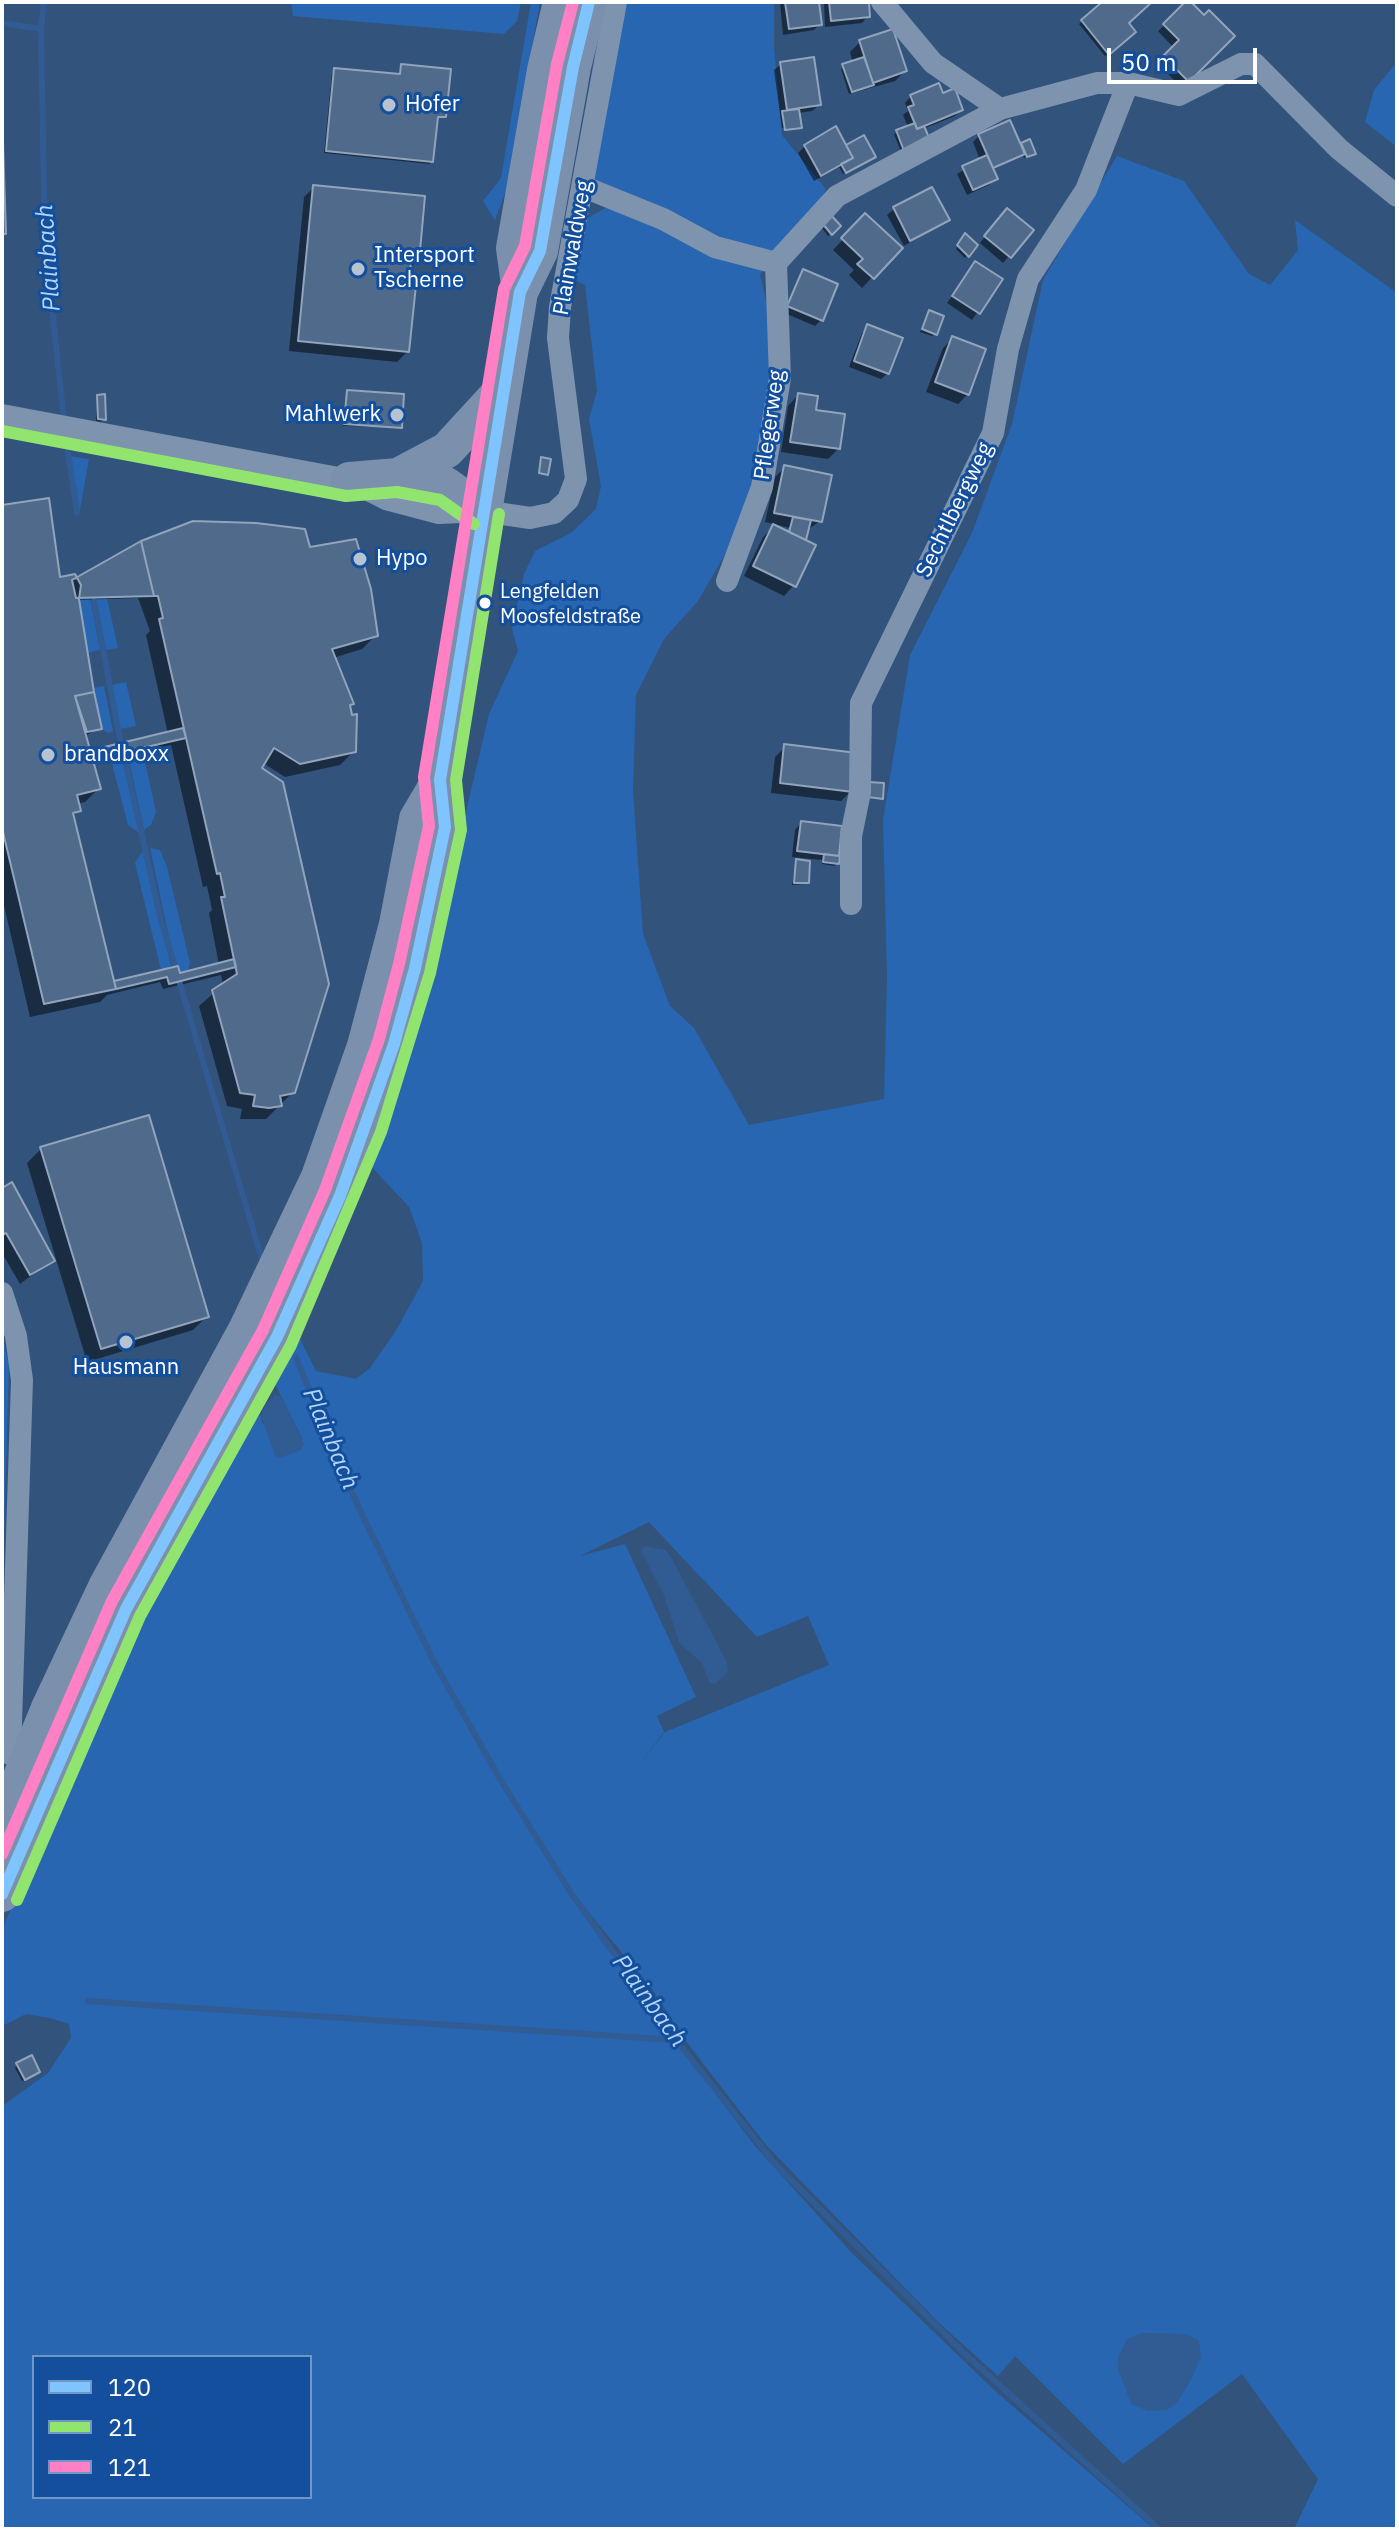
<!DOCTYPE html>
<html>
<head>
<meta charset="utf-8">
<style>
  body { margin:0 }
  #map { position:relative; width:1399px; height:2531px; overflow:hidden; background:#32537c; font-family:"IBM Plex Sans",sans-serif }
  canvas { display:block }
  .frame { position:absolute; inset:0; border:4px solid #fff; pointer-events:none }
  .legend { position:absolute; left:32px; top:2355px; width:280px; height:144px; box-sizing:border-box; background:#134f9c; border:2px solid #7195c4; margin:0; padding:10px 14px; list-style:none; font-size:24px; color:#fff }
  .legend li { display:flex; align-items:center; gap:16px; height:40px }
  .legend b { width:40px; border:2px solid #7195c4 }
  .scale { position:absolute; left:1107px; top:48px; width:150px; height:36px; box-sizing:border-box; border:4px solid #fff; border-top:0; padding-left:10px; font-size:24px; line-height:28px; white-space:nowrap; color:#fff; -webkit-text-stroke:6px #134f9c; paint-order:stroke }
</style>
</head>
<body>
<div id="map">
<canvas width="1399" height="2531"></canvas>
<div class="frame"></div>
<ul class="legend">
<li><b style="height:10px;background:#80c4ff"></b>120</li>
<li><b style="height:10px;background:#91e56f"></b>21</li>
<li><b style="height:10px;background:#ff80c5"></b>121</li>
</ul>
<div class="scale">50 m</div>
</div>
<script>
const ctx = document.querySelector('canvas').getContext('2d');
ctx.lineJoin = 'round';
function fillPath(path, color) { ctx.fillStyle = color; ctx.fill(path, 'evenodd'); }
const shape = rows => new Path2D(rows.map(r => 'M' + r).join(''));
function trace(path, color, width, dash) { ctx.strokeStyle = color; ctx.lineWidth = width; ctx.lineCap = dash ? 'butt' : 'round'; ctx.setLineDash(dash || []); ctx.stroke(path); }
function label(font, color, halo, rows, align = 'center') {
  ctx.font = font + ' "IBM Plex Sans",sans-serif'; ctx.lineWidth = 6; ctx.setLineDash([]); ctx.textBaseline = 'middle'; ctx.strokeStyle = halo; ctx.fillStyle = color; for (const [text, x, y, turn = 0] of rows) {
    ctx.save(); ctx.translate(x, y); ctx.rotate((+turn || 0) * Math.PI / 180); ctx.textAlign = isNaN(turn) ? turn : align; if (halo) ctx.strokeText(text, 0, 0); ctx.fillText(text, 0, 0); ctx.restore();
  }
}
fillPath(shape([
  [291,2,521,2,517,21,504,34,293,16],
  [531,2,540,2,507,188,495,220,483,201,501,178],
  [619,2,774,2,774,46,782,135,826,189,814,216,774,254,760,275,771,321,775,368,762,457,739,530,698,601,664,639,636,695,633,791,643,934,670,1006,694,1028,749,1125,884,1099,887,977,883,820,910,655,972,533,1012,424,1043,280,1117,156,1184,181,1249,274,1270,285,1298,250,1295,220,1397,293,1397,2529,1294,2529,1318,2479,1242,2374,1123,2464,1015,2356,998,2376,937,2321,766,2145,685,2040,652,1989,565,1884,648,2005,756,2147,851,2252,993,2389,1154,2529,2,2529,2,2106,48,2073,71,2038,69,2024,50,2018,26,2014,2,2026,2,1930,92,1712,246,1417,261,1416,262,1423,302,1438,274,1382,278,1368,298,1335,316,1371,356,1379,370,1368,397,1329,423,1281,422,1243,409,1207,368,1163,446,897,489,714,518,651,512,629,524,574,535,551,571,533,596,509,601,486,589,419,597,391,585,285,575,280,586,219,607,207,588,174],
  [649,1522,757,1637,808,1616,829,1665,665,1732,639,1765,664,1732,657,1716,696,1697,625,1544,580,1556],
  [34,2357,310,2357,310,2497,34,2497],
  [1397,62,1397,147,1365,122,1374,90],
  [69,456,89,459,79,515,77,491],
  [90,598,100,650,88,653,79,599],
  [96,598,107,598,118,648,106,650],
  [126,682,136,726,120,729,112,685],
  [104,686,113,731,108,733,102,729,93,688],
  [142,748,156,812,151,825,144,830,127,751],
  [121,753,140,831,138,832,128,825,110,756],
  [150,848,160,850,167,867,190,963,188,971,180,973,175,966],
  [144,849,171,967,161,970,135,863],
  [2,1338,9,1363,2,1598]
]), '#2866b2');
fillPath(shape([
  [275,1395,282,1397,304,1444,301,1450,279,1458,275,1456,261,1416,265,1405],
  [645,1546,666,1550,672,1559,727,1662,728,1672,715,1684,710,1683,701,1662,679,1643,664,1595,641,1551],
  [1141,2333,1185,2334,1199,2340,1201,2357,1193,2376,1177,2403,1167,2410,1148,2411,1131,2404,1118,2369,1118,2358,1127,2339]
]), '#315b93');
fillPath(shape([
  [780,2,817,2,820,24,814,30,783,35],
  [824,2,867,2,868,16,862,23,825,27],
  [1105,2,1151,2,1127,24,1134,32,1105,56,1079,24],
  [1188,2,1204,18,1232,36,1181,87,1158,64,1174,48,1158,31],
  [860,42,905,71,895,81,849,94,841,69,853,63,850,52],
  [781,64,819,105,812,111,798,113,800,126,782,128,774,70],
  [402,67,444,116,436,119,432,161,429,164,324,153,332,73,398,76],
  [911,96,942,96,961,110,955,116,923,129,901,152,894,134,908,127,903,115,908,111,905,103],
  [979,136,1022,145,1034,153,1024,158,1022,154,992,170,995,179,989,185,967,195,957,174,980,160,973,142],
  [805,146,846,148,871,159,843,174,839,167,814,181,798,153],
  [314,187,417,261,408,270,408,351,397,362,289,351,304,197],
  [894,209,947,220,904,246,887,215],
  [865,216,900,248,862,288,849,275,854,270,833,250],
  [1001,217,1009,256,1003,263,980,243],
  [831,218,838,226,828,236,821,227],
  [963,238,975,246,965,258,956,249],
  [975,264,1000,280,972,320,947,303],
  [803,272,821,320,815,326,782,312],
  [930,312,935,334,932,336,920,332],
  [868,327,888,373,881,379,849,367,862,333],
  [953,338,968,394,958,404,926,392,943,348],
  [347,392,400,427,343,426],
  [798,395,838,449,828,459,781,452,788,406],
  [98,397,104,419,101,422,96,421],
  [785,467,820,521,806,531,794,585,784,596,744,576,763,537,773,527,788,534,790,528,765,522,775,477],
  [2,507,58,579,76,580,309,550,376,635,362,649,333,658,352,704,348,707,354,751,340,765,285,777,263,763,259,769,293,1092,266,1119,240,1119,242,1109,227,1106,199,1006,223,985,221,975,163,989,160,982,107,995,100,1002,30,1017,2,897],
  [138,598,150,631,146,635,168,734,90,755,85,736,100,728,77,600],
  [171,745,203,887,207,886,212,910,209,913,219,965,113,985,72,817,79,810,77,804,85,802,99,788,92,764],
  [785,747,851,791,841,801,771,793,775,757],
  [801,823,837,864,834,866,822,864,822,860,792,857,795,830],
  [797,861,807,882,804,884,792,885],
  [41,1149,207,1316,193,1330,87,1362,27,1163],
  [2,1191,52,1260,20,1284,2,1253],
  [17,2065,35,2074,22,2081,15,2068]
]), '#0007');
trace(shape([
  [44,2,41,29,45,243,64,421],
  [2,23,41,29],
  [65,432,77,513],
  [94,601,118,729,161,920,263,1263],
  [296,1358,358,1506,434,1662,500,1779,571,1893,676,2040,776,2165,965,2354,1159,2529],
  [88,2001,675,2040]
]), '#315b93', 6);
const building = shape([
  [785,2,819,2,822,25,789,29,785,2],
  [829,2,869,2,870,17,831,21,829,2],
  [1102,2,1152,2,1129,23,1136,32,1109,55,1081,20,1102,2],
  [1185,2,1191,2,1204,15,1209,10,1235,36,1189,82,1163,56,1179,40,1163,24,1185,2],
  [893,29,907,71,873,83,859,40,893,29],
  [814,57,821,105,787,110,780,62,814,57],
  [864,57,874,85,852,92,842,64,864,57],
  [401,64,451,69,446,117,438,117,433,162,326,151,334,68,400,74,401,64],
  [939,83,943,93,955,88,963,110,917,129,908,107,914,105,910,95,939,83],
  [799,109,802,128,785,130,782,111,799,109],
  [2,113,6,234,2,234,2,113],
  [1010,120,1025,154,993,168,978,134,1010,120],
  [915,123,917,129,924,126,930,140,904,151,896,130,915,123],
  [836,126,853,158,821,176,804,145,836,126],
  [864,135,876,157,846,173,841,164,853,158,846,145,864,135],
  [1030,139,1036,154,1027,157,1021,143,1030,139],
  [987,155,998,179,973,190,962,166,987,155],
  [313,185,425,196,419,262,411,261,410,275,409,285,416,285,409,352,298,341,313,185],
  [932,187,950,220,910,241,893,207,932,187],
  [1007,208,1034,230,1011,258,984,236,1007,208],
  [865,213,903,248,874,279,857,264,863,259,841,238,865,213],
  [831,215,841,226,832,235,822,223,831,215],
  [965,233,978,245,969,257,957,245,965,233],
  [975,261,1003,279,980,314,952,296,975,261],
  [803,269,838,284,823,321,787,306,803,269],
  [929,310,944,316,937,335,922,329,929,310],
  [867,324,903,338,889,374,854,361,867,324],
  [952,336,986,349,969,395,935,382,952,336],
  [347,390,404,394,402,428,344,424,347,390],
  [798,393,818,396,816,410,845,414,840,449,790,442,798,393],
  [105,394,106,420,98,419,97,395,105,394],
  [541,457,551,459,548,475,539,473,541,457],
  [784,465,832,475,822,522,774,513,784,465],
  [49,498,60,577,75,574,81,585,79,599,94,692,75,696,101,789,77,795,81,811,73,813,116,989,44,1004,2,828,2,505,49,498],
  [793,517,811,520,806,540,789,532,793,517],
  [193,521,256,523,305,529,310,547,356,539,371,589,378,636,332,649,354,704,350,705,352,715,357,714,356,752,300,764,274,748,262,768,283,782,329,984,295,1093,280,1096,282,1106,269,1108,253,1106,255,1095,240,1093,212,990,237,974,221,897,225,897,220,873,217,874,159,619,163,618,158,596,154,596,141,541,193,521],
  [773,524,816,545,796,587,753,566,773,524],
  [141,541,154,596,76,598,72,580,141,541],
  [94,692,102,729,87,732,75,696,94,692],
  [183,728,186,738,94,759,92,750,183,728],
  [784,744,857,753,853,792,780,783,784,744],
  [869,782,884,783,883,799,868,797,869,782],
  [801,821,842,826,839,856,797,851,801,821],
  [824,854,840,856,839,864,823,862,824,854],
  [796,859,810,861,809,883,794,883,796,859],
  [234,959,236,967,169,984,167,977,116,989,114,981,178,966,180,973,234,959],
  [149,1115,209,1317,101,1349,40,1147,149,1115],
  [12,1182,55,1261,30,1275,6,1233,2,1235,2,1188,12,1182],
  [32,2055,40,2072,25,2080,16,2063,32,2055]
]);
fillPath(building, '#506a8b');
trace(building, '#91a4bb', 2);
trace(shape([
  [882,2,933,63,1000,109,1097,83,1128,83,1179,95,1241,64,1255,64,1339,149,1397,196],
  [584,187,663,219,715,247,776,263,837,196,1000,109],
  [2,415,349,480,386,499,439,513,483,511,530,518,554,513,568,500,576,479,558,338,560,307,616,2],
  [727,581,762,487,780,378,776,263],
  [851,904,851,836,860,792,861,703,993,433,1008,349,1028,279,1086,190,1128,83],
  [2,1293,16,1336,22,1380,10,1754]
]), '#7d93ae', 22);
trace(shape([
  [520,292,514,248,545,70,561,2],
  [398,476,447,450,503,389],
  [349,480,398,476,446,485,483,511],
  [2,1823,49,1708,107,1585,247,1328,319,1177,365,1046,397,924,417,819,440,780],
  [2,1894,126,1609,277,1337,340,1196,394,1044,415,968,445,827,440,780,520,292,540,251,573,67,589,2]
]), '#7a90ac', 36);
trace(shape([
  [2,1894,126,1609,277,1337,340,1196,394,1044,415,968,445,827,440,780,520,292,540,251,573,67,589,2]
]), '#80c4ff', 12);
trace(shape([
  [2,431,346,496,397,492,440,500,474,524],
  [17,1900,140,1616,291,1345,381,1132,430,973,461,830,456,780,499,514]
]), '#91e56f', 12);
trace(shape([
  [2,1854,112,1601,263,1330,325,1190,379,1039,399,964,429,826,424,777,504,289,525,246,557,64,573,2]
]), '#ff80c5', 12);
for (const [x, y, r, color] of [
  [389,105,8,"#b7c3d1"],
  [358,269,8,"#b7c3d1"],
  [397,415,8,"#b7c3d1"],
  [360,559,8,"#b7c3d1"],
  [485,603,7,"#fff"],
  [48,755,8,"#b7c3d1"],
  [126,1342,8,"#b7c3d1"]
]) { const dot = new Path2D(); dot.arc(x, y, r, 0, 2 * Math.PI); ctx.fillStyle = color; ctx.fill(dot); trace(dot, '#134f9c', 3); }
label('20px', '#fff', '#134f9c', [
  ["Lengfelden",500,592],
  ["Moosfeldstraße",500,617]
], 'left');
label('22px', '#fff', '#134f9c', [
  ["Hofer",405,105],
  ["Intersport",374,256],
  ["Tscherne",374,281],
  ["Mahlwerk",381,415,"right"],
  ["Hypo",376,559],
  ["brandboxx",64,755],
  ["Hausmann",126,1368,"center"]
], 'left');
label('22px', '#fff', '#134f9c', [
  ["Plainwaldweg",573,248,-80],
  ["Pflegerweg",770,425,-82],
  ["Sechtlbergweg",955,510,-64]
]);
label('italic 24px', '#b4d5fa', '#134f9c', [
  ["Plainbach",49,258,-94],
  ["Plainbach",330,1439,67],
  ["Plainbach",649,2001,54]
]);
</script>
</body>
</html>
